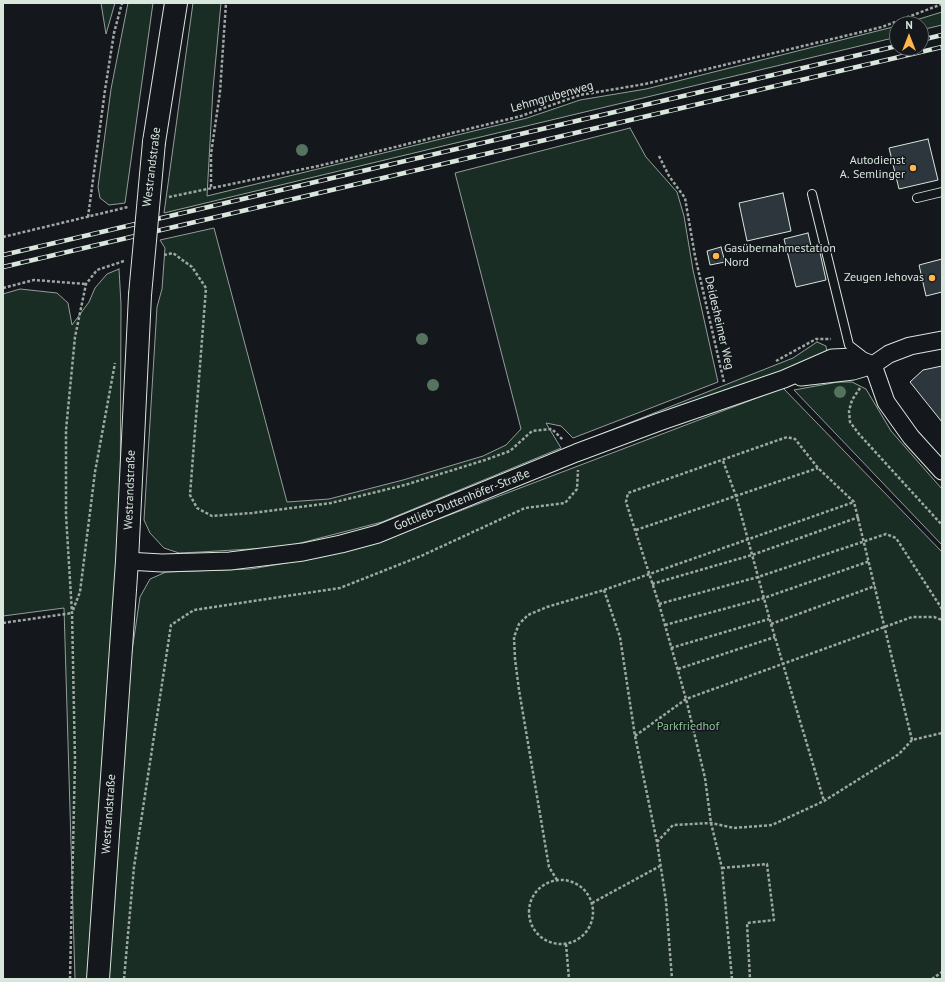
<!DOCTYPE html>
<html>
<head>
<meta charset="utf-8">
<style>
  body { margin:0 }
  #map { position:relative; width:945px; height:982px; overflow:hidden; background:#14181c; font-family:"PT Sans",sans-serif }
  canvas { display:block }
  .frame { position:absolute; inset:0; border:4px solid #d8e6dc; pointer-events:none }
  .north { position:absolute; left:889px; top:16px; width:40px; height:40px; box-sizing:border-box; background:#14181c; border:1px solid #626a69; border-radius:50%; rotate:0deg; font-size:11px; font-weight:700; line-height:16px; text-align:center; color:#d8e6dc }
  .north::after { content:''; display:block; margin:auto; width:14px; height:18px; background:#ffb74d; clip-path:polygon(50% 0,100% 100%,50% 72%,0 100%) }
</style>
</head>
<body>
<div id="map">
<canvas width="945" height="982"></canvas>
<div class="frame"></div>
<div class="north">N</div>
</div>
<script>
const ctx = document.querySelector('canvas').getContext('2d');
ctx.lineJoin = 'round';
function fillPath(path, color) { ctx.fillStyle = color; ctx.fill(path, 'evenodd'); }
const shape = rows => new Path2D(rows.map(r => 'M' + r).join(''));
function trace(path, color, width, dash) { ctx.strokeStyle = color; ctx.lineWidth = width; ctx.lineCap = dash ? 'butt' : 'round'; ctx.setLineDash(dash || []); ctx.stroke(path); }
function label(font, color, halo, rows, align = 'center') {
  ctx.font = font + ' "PT Sans",sans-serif'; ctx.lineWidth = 3; ctx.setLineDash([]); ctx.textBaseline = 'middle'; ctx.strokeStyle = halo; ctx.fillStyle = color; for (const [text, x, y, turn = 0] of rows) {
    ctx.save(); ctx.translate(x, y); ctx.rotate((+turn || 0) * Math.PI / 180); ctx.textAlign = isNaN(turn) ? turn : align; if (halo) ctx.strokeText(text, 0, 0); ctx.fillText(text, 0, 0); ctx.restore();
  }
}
const green = shape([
  [101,3,115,3,106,34,101,3],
  [128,3,153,3,125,203,109,205,100,198,98,187,111,89,128,3],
  [193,3,221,3,213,89,207,196,527,118,580,100,646,89,897,26,897,37,164,213,193,3],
  [942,12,942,25,921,30,921,24,903,24,942,12],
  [630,128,646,157,677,192,684,216,693,270,718,382,573,438,561,426,546,423,561,448,382,522,285,547,200,552,179,553,164,548,150,533,144,520,157,307,162,289,165,248,160,240,214,228,287,502,329,499,403,480,483,456,506,445,521,429,455,173,630,128],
  [119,269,121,304,120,553,88,979,75,979,64,608,3,616,3,294,20,289,57,293,68,303,72,325,89,302,95,288,107,274,119,269],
  [817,342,826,346,827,353,583,448,581,442,793,358,817,342],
  [838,382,852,382,866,389,891,431,942,489,942,545,794,390,838,382],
  [783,388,942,552,942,979,108,979,131,658,140,597,150,579,166,572,251,569,321,557,394,536,783,388]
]);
fillPath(green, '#1a2d24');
trace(green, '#939e99', 1);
const building = shape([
  [928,139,938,180,899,189,889,148,928,139],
  [783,193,791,231,747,241,739,203,783,193],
  [808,233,812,250,819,248,826,280,796,287,784,239,808,233],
  [721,247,725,262,710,265,707,251,721,247],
  [942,259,942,292,926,296,919,265,942,259],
  [942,366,942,422,910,382,923,370,942,366]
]);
fillPath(building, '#2c363c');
trace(building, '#d8e6dc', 1);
const lane = shape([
  [812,194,849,345,862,355],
  [917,198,942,192]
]);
const street = shape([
  [873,365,886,402,911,437,942,471],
  [801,377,853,371,873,365,889,354,910,346,942,340],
  [127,561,162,563,230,561,303,552,341,544,378,534,576,453,659,422,784,379,832,358,853,357,873,365]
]);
const secondary = shape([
  [154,142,176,3],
  [98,979,127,561,140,295]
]);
trace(lane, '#d8e6dc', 10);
trace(street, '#d8e6dc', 19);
trace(secondary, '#d8e6dc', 24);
trace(shape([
  [659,156,669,176,685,198,695,256,724,382],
  [211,187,211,154,220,92,226,3],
  [169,197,318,166,521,116,580,95,645,84,882,27,942,4],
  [88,217,105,90,114,33,122,3],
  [3,237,128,207],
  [164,255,173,253,192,267,206,288,190,495,197,508,212,516,252,513,331,503,405,485,485,460,510,451,532,431,552,429,563,440],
  [3,288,34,280,86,284],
  [776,361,816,339,831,339],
  [860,388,852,400,849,411,850,422,859,434,942,525],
  [723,461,736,496,771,624,824,801],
  [636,530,818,468],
  [652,584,752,555,859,517],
  [604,590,620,637,635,736,657,842,666,901,672,979],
  [659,604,758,577,886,534,896,538,942,609],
  [73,610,80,592,95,472,115,363],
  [3,623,72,613],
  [771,624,875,586],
  [665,625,764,598,870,561],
  [671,648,769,619],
  [678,669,775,637],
  [635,736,686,699,912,617,934,617,942,620],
  [657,842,673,825,711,823,734,828,772,825,824,801,899,754,912,740,942,733],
  [722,868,767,864,774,920,747,923,750,979],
  [557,880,549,867,519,690,515,659,514,637,519,624,528,615,547,607,604,590,854,502],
  '529 912a32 32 0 1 1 64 0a32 32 0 1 1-64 0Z',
  [592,903,660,866],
  [566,944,569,979],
  [70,979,75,761,72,613,66,515,66,430,75,337,86,284,97,270,124,261],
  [124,979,134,867,171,625,194,610,340,588,421,556,525,508,565,503,577,489,578,470],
  [732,979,722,868,711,823,705,778,686,699,659,604,626,502,628,493,787,437,795,439,818,468,854,502,912,740],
  [932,979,942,972]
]), '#9da8a2', 2.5, [3, 2]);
trace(lane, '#14181c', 8);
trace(street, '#14181c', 17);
trace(secondary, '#14181c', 22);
const rail = shape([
  [921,40,942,35],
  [3,255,897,46],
  [3,267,942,47]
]);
trace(rail, '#d8e6dc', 4.5);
trace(rail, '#14181c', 3, [9]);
const secondaryBridge = shape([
  [140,295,154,142]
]);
trace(secondaryBridge, '#d8e6dc', 24, []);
trace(secondaryBridge, '#14181c', 22);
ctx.fillStyle = '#55745f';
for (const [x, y] of [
  [302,150],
  [422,339],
  [433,385],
  [840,392]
]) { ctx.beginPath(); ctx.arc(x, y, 6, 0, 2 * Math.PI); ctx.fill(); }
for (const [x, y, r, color] of [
  [913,168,4,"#ffb74d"],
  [716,256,4,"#ffb74d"],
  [932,278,4,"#ffb74d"]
]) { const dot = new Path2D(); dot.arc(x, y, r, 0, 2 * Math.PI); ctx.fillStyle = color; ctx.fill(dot); trace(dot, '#14181c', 1.5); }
label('12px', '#d8e6dc', '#14181c', [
  ["Lehmgrubenweg",552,97,-16],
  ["Westrandstraße",152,167,-83],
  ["Deidesheimer Weg",719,323,77],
  ["Westrandstraße",130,490,-88],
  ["Gottlieb-Duttenhöfer-Straße",462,500,-22],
  ["Westrandstraße",109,814,-86]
]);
label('12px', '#d8e6dc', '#14181c', [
  ["Autodienst",905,161],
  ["A. Semlinger",905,175],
  ["Gasübernahmestation",724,249,"left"],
  ["Nord",724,263,"left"],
  ["Zeugen Jehovas",924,278]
], 'right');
label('12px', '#8ac095', '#14181c', [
  ["Parkfriedhof",688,727]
]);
</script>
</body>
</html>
